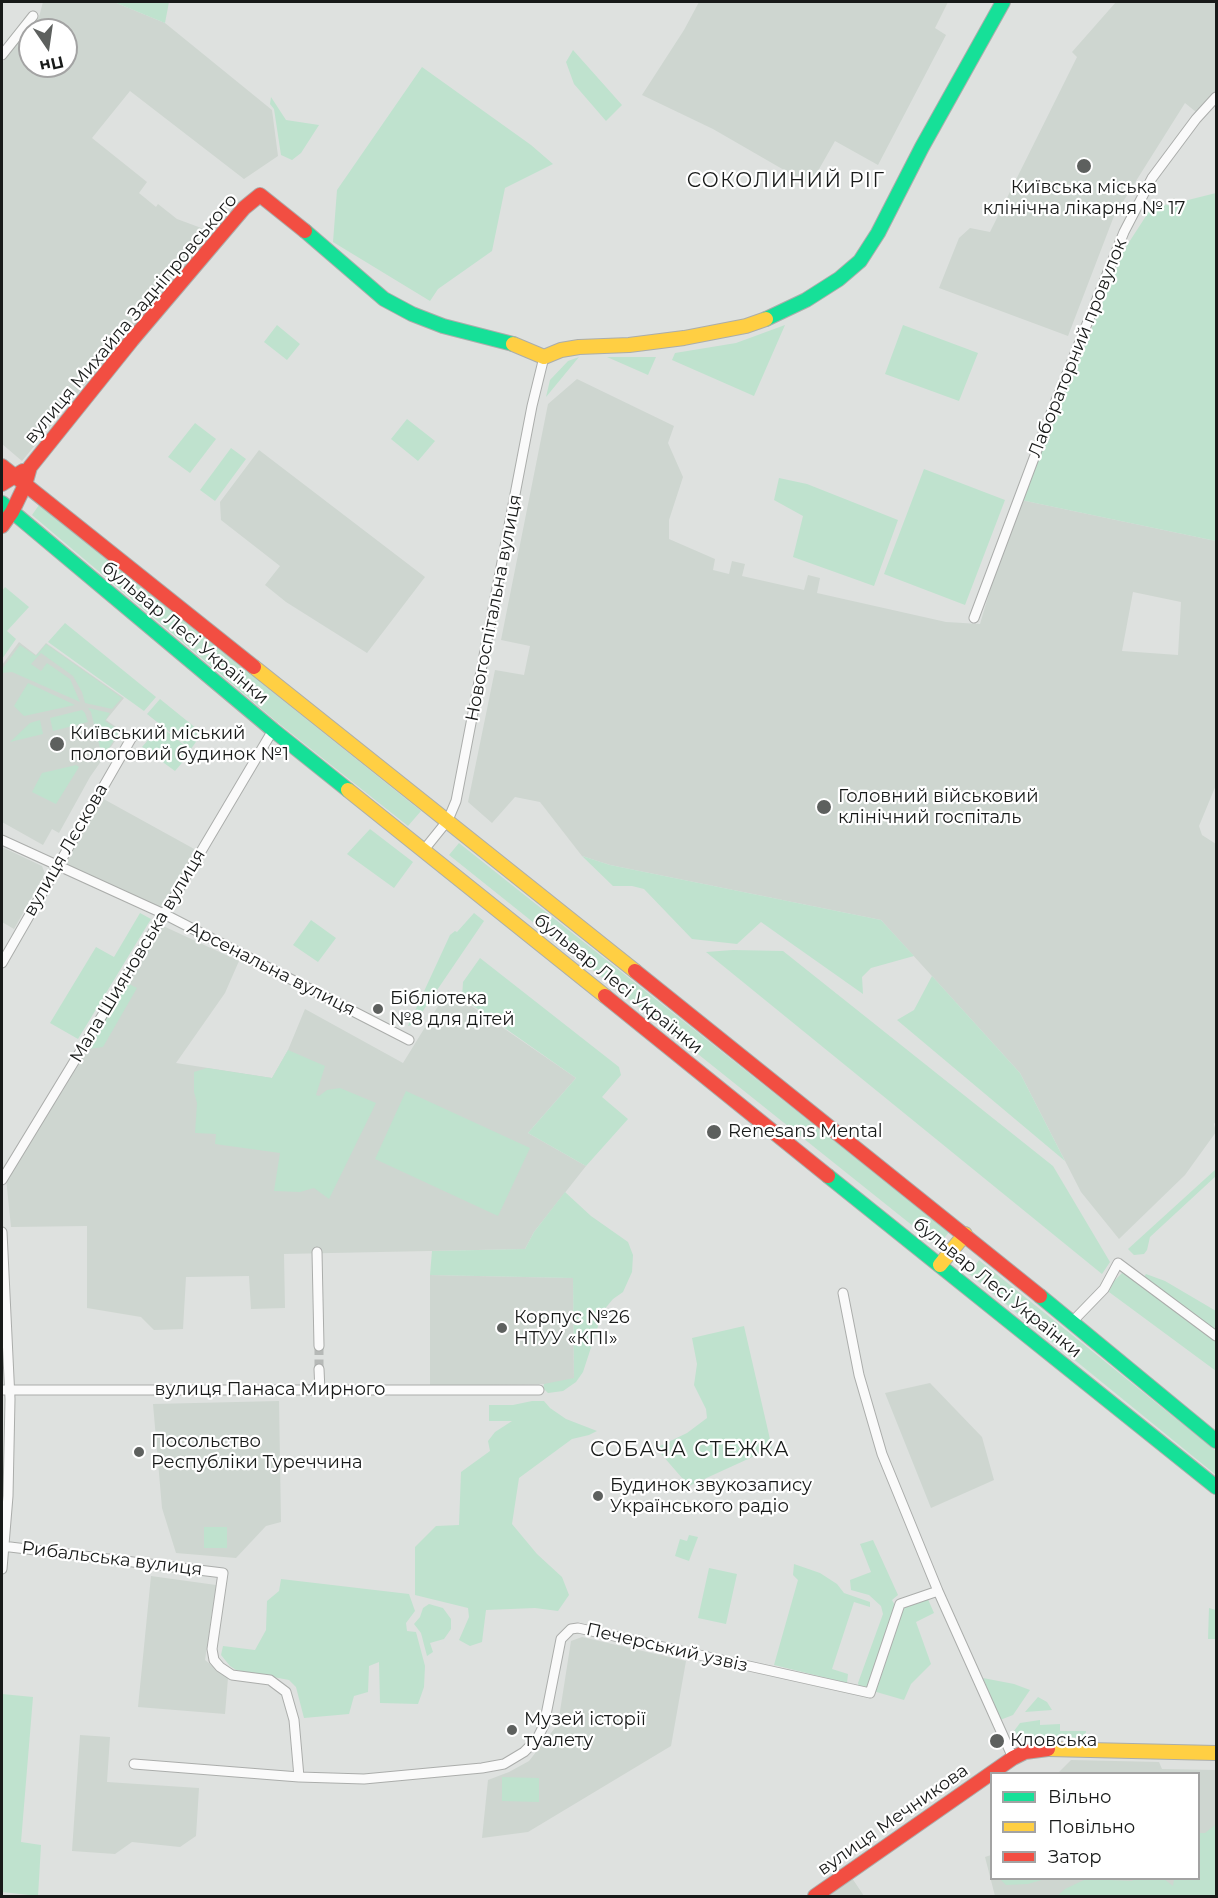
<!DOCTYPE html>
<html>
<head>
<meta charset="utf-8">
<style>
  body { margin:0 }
  #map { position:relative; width:1218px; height:1898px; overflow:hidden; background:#dee1df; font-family:Montserrat,sans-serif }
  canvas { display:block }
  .frame { position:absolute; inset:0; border:3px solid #181a19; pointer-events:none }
  .legend { position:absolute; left:990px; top:1772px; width:210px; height:108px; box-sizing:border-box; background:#fff; border:2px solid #a3a3a3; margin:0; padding:8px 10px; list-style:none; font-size:18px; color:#181a19 }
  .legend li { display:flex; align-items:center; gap:12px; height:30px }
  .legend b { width:30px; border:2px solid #a3a3a3 }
  .north { position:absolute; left:18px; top:18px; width:60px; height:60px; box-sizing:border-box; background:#fff; border:2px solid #a3a3a3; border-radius:50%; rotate:167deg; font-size:16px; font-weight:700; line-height:24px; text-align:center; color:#181a19 }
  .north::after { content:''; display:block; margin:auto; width:21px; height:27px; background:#5d605e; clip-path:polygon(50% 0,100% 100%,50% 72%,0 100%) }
</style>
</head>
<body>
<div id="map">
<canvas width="1218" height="1898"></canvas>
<div class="frame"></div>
<ul class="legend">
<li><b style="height:8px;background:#16e098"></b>Вільно</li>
<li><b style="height:8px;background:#ffcf43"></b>Повільно</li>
<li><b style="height:8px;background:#f24e42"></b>Затор</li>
</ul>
<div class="north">Пн</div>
</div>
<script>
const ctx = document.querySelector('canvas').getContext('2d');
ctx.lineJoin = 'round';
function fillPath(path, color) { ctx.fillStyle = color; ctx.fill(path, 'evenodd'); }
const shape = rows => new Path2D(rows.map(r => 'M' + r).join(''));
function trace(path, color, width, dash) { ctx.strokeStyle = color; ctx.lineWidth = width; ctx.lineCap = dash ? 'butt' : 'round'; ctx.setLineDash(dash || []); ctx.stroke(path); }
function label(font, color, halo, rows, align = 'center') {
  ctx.font = font + ' Montserrat,sans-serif'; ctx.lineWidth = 4.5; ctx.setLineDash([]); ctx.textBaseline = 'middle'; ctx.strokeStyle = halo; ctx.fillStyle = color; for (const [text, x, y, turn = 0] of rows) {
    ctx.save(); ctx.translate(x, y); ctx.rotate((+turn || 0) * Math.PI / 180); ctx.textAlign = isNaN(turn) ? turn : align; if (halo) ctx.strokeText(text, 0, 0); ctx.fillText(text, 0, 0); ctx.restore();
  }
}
fillPath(shape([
  [43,2,114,2,165,23,272,110,278,156,244,179,130,91,92,138,147,182,139,193,156,207,158,204,177,219,204,229,204,239,22,461,2,444,2,63,39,17],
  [30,30,66,30,66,66,30,66],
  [699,2,948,2,935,28,946,35,878,165,835,141,810,185,713,129,642,95,684,30],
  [1116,2,1216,2,1216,91,1196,112,1185,103,1114,216,1068,336,939,288,959,238,970,228,990,232,1077,57,1072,52],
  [577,379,674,426,668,443,683,477,669,520,669,539,715,559,713,570,729,574,732,561,745,564,742,576,804,590,808,575,820,578,817,593,946,622,980,624,998,563,1021,500,1216,541,1216,785,1199,826,1202,835,1216,844,1216,1121,1214,1124,1216,1132,1185,1175,1119,1239,1081,1192,1020,1073,881,920,610,865,582,856,540,802,515,797,492,823,468,802,495,670,524,675,530,646,501,640,548,404],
  [1133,592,1181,602,1178,655,1122,651],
  [259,450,425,577,367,653,286,602,265,585,280,566,221,520,220,502],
  [19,642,36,655,46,643,124,698,106,720,122,731,90,777,59,833,52,829,43,845,2,822,2,665],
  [100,797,196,850,161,909,64,864],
  [2,847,42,866,45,874,14,929,2,922],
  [161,925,239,961,225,993,176,1063,272,1078,288,1050,305,1009,403,1063,448,990,576,1078,528,1133,586,1166,534,1232,525,1249,284,1254,285,1308,251,1309,249,1276,186,1277,183,1329,154,1330,141,1317,87,1308,87,1226,11,1227,6,1178,81,1061],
  [430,1275,573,1278,574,1378,561,1389,551,1384,430,1386],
  [930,1383,982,1437,994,1480,931,1508,885,1393],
  [279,1401,281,1522,266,1526,236,1558,176,1553,162,1508,153,1404],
  [151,1576,216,1585,205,1660,228,1678,225,1714,138,1707],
  [582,1637,686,1661,671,1746,528,1832,482,1838,488,1780,509,1772,529,1761,558,1724,571,1641],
  [80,1735,110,1737,107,1782,199,1788,196,1836,180,1847,132,1842,115,1854,72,1851],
  [1071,1760,1159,1762,1162,1769,1216,1770,1216,1896,995,1896,985,1857,991,1855,992,1878,1198,1878,1198,1774,1058,1773],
  [852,1878,864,1896,827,1896]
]), '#ced6d0');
fillPath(shape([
  [114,2,169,2,165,23],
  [573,50,622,105,606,121,574,84,566,62],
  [422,67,531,145,553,164,505,188,492,251,438,289,430,301,333,242,337,190],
  [271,97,286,120,319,125,301,153,292,160,281,155,274,109,270,104],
  [1216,193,1216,541,1021,500,1124,250,1155,202,1175,207,1188,200],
  [277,325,300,344,287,360,264,342],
  [785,325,754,396,672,360,675,353,736,343],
  [903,325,978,353,959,401,885,374],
  [579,357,546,397,550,380,568,361],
  [607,357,656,357,648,375],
  [407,419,435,441,418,461,391,439],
  [195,423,216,439,190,473,168,457],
  [231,448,246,459,215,501,200,490],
  [924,469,1005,500,965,605,884,574],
  [779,478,807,484,898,520,874,586,793,557,803,516,774,500],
  [39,505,421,811,408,826,277,722,32,515],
  [5,587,29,607,7,631,16,639,2,659,2,591],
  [65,623,156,697,144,711,48,642],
  [46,644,122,698,112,709,85,703,82,692,73,676,41,653,31,664,41,671,47,663,70,679,80,702,12,672,2,673,2,669,20,645,36,656],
  [28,683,75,705,24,716,14,706],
  [160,699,202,733,191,749,147,714],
  [88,708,110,713,105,721,120,731,105,754,93,753,92,751,100,748,91,712],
  [82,710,85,713,88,722,53,731,50,718],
  [40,720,43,734,10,742,30,723],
  [160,726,192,751,175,771,142,747],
  [76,765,79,767,56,804,32,792,42,773],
  [370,829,413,862,394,888,347,854],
  [459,843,949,1232,938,1246,449,855],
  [582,856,610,865,881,920,914,956,871,968,862,977,863,994,761,922,737,944,692,939,644,889,632,886,613,886],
  [140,913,151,919,78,1039,50,1023,96,947,114,957],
  [474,913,484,921,414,1024,408,1026,450,935,455,931,457,932],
  [311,920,336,938,318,962,293,945],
  [733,950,783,951,1053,1166,1110,1262,1102,1274,706,952],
  [480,958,619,1067,621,1075,602,1097,628,1119,586,1166,528,1133,576,1078,462,998,463,982],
  [932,976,1020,1073,1065,1161,897,1020,914,1010],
  [127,983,137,988,103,1047,88,1049],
  [288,1050,325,1066,316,1095,319,1096,327,1090,340,1088,376,1103,329,1199,314,1188,300,1192,274,1191,280,1153,215,1144,216,1134,195,1133,197,1103,194,1092,194,1072,207,1068,272,1078],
  [406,1091,530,1148,498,1216,375,1159],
  [1216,1169,1216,1176,1150,1237,1147,1250,1144,1254,1134,1255,1128,1249],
  [565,1192,591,1216,628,1242,633,1255,632,1272,623,1292,613,1299,603,1311,583,1372,576,1382,563,1391,548,1393,543,1388,544,1384,574,1378,573,1278,430,1275,432,1251,525,1249,534,1232],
  [979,1260,1216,1451,1216,1475,969,1274],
  [1123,1272,1196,1324,1216,1342,1216,1371,1109,1292,1112,1283],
  [1146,1274,1165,1281,1216,1311,1216,1333,1143,1278],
  [744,1326,772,1448,689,1486,656,1448,687,1433,707,1418,706,1409,694,1385,697,1364,692,1338],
  [532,1401,544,1401,550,1408,566,1419,597,1431,589,1435,572,1439,519,1478,512,1524,537,1554,562,1577,569,1595,558,1611,535,1608,486,1610,482,1642,470,1646,459,1640,469,1617,468,1608,415,1595,415,1547,436,1526,459,1525,461,1472,490,1451,488,1441,495,1432,512,1421,489,1421,489,1405,513,1405],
  [204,1527,227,1527,227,1548,204,1548],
  [689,1535,698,1537,689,1561,675,1556,680,1539,687,1541],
  [873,1540,898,1595,892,1600,896,1607,870,1687,865,1690,859,1688,858,1683,883,1614,881,1606,869,1595,851,1590,850,1580,871,1572,860,1544],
  [794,1564,820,1573,837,1584,844,1593,870,1602,870,1607,854,1602,832,1669,848,1674,847,1683,774,1665,798,1580,793,1575],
  [709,1568,737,1574,726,1624,698,1618],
  [281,1579,409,1594,415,1611,406,1623,407,1631,416,1632,425,1666,424,1687,418,1704,380,1703,379,1662,369,1666,368,1692,354,1696,349,1714,304,1718,296,1687,289,1680,236,1670,230,1666,221,1655,223,1646,255,1650,266,1630,267,1601,279,1591],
  [927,1597,934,1613,916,1622,931,1664,911,1684,904,1700,873,1691,902,1607],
  [429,1604,443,1608,451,1619,451,1629,444,1639,430,1643,433,1652,427,1656,421,1633,414,1624,420,1617,423,1608],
  [1209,1608,1216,1610,1216,1639,1208,1639],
  [983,1678,1014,1684,1030,1690,1013,1715,1000,1720],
  [2,1694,33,1697,21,1842,41,1845,38,1896,2,1892],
  [1038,1697,1047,1702,1052,1710,1025,1712],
  [1040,1720,1040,1725,1060,1724,1060,1731,1086,1731,1085,1738,1018,1736,1014,1731,1020,1723],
  [502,1777,539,1778,539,1802,502,1801],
  [1216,1824,1216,1896,1057,1896,1065,1889,1086,1879,1132,1881,1134,1879,1164,1879,1173,1886,1174,1879,1198,1878,1199,1833,1205,1833],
  [1000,1879,1045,1879,1028,1884,1006,1885]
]), '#bfe2ce');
trace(shape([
  [319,1346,319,1369]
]), '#b6b9b7', 9, [9, 4.5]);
const street = shape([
  [2,55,33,16],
  [974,618,1049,418,1124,232,1152,178,1196,119,1216,97],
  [2,840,164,914,409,1040],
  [423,851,448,820,456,801,532,406,544,357],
  [2,963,132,737],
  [2,1180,164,914,273,730],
  [2,1232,10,1399,8,1496,2,1569],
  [317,1252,319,1346],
  [843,1293,859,1375,882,1454,938,1591,1013,1758],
  [1072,1322,1104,1289,1118,1263,1216,1336],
  [319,1369,320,1391],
  [2,1390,539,1390],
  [2,1546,223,1573,212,1649,214,1660,220,1667,232,1675,270,1680,286,1692,294,1720,299,1777],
  [134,1764,299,1777,364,1779,482,1768,504,1764,524,1752,537,1739,544,1725,561,1639,571,1629,578,1628,870,1693,900,1604,938,1591]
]);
const fast = shape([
  [305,231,384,299,412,314,443,326,513,344],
  [766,319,806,300,839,279,860,261,878,233,922,147,1003,2],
  [2,503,273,730,348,790],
  [828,1176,1216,1487],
  [1040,1296,1216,1441]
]);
const slow = shape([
  [513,344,544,357,561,350,579,347,629,345,684,338,746,326,766,319],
  [254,667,635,971],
  [348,790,605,996],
  [940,1265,965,1234],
  [1048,1749,1216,1753]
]);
const jam = shape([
  [2,466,254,667],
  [2,484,23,471],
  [2,526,12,512,25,485,30,467,132,340,244,208,260,195,305,231],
  [635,971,1040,1296],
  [605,996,828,1176],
  [815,1896,1013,1758,1025,1752,1048,1749]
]);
trace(street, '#abadab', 11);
trace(fast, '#abadab', 16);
trace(slow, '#abadab', 16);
trace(jam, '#abadab', 16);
trace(street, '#fafafa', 9);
trace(fast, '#16e098', 14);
trace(slow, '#ffcf43', 14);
trace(jam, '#f24e42', 14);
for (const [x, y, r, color] of [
  [1084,166,8,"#5d605e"],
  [57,744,8,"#5d605e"],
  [824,807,8,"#5d605e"],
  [378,1009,6,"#5d605e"],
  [714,1132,8,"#5d605e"],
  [502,1328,6,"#5d605e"],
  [139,1452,6,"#5d605e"],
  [598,1496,6,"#5d605e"],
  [512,1730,6,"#5d605e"],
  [997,1741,8,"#5d605e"]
]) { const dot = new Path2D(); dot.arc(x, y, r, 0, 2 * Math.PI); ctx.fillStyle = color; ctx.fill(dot); trace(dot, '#fff', 2); }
label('18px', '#181a19', '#fff', [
  ["Київська міська",1084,188,"center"],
  ["клінічна лікарня № 17",1084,209,"center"],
  ["Київський міський",70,734],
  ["пологовий будинок №1",70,755],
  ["Головний військовий",838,797],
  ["клінічний госпіталь",838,818],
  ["Бібліотека",390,999],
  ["№8 для дітей",390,1020],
  ["Renesans Mental",728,1132],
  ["Корпус №26",514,1318],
  ["НТУУ «КПІ»",514,1339],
  ["Посольство",151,1442],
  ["Республіки Туреччина",151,1463],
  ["Будинок звукозапису",610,1486],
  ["Українського радіо",610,1507],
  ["Музей історії",524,1720],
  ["туалету",524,1741],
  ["Кловська",1010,1741]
], 'left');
label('18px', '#181a19', '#fff', [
  ["вулиця Михайла Задніпровського",131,319,-50],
  ["Лабораторний провулок",1078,348,-68],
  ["Новогоспітальна вулиця",494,608,-79],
  ["бульвар Лесі Українки",185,633,40],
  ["вулиця Лєскова",66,850,-60],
  ["Мала Шияновська вулиця",138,956,-59],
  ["Арсенальна вулиця",271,969,27],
  ["бульвар Лесі Українки",618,984,39],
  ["бульвар Лесі Українки",997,1288,39],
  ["вулиця Панаса Мирного",270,1390],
  ["Рибальська вулиця",112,1559,7],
  ["Печерський узвіз",667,1648,13],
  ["вулиця Мечникова",893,1820,-35]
]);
ctx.letterSpacing = '1.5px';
label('20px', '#181a19', '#fff', [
  ["СОКОЛИНИЙ РІГ",786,181],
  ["СОБАЧА СТЕЖКА",690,1450]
]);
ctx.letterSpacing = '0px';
</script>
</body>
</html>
